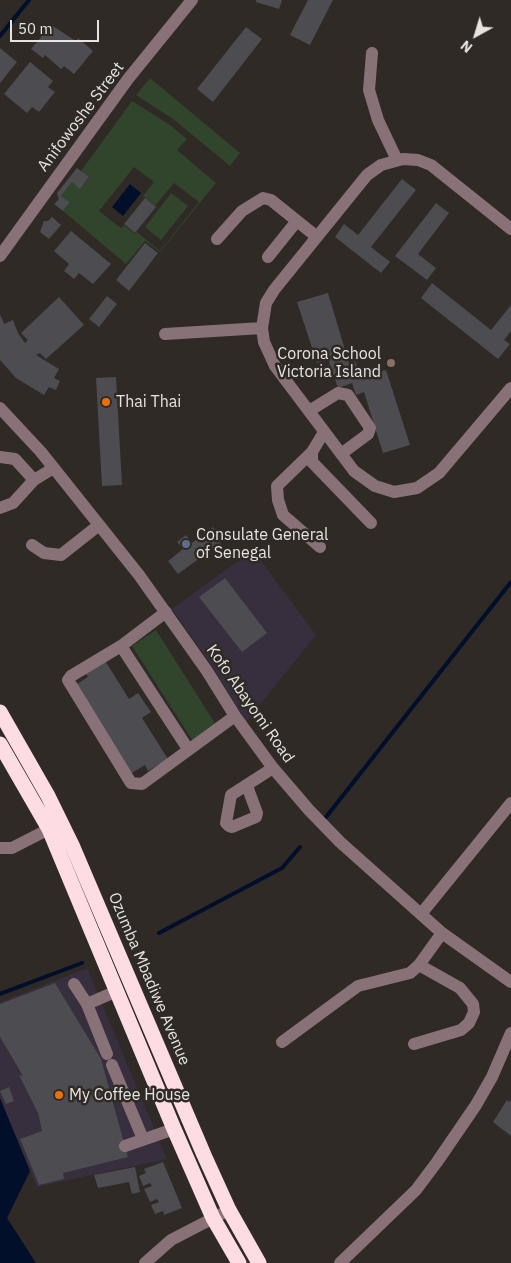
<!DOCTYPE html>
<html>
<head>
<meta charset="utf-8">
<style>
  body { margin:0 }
  #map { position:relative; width:511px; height:1263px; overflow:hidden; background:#2f2a26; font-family:"IBM Plex Sans",sans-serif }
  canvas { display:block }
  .north { position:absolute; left:451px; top:10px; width:50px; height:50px; -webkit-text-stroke:4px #2f2a26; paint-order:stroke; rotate:219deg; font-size:14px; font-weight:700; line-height:20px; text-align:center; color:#e6e3e0 }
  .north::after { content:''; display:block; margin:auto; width:18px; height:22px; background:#e6e3e0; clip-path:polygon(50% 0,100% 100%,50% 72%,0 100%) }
  .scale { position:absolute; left:10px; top:20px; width:89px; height:22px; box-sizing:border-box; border:2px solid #e6e3e0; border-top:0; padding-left:6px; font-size:15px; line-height:18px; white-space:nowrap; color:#e6e3e0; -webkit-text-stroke:4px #2f2a26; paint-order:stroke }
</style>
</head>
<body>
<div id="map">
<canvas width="511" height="1263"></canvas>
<div class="north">N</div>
<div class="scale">50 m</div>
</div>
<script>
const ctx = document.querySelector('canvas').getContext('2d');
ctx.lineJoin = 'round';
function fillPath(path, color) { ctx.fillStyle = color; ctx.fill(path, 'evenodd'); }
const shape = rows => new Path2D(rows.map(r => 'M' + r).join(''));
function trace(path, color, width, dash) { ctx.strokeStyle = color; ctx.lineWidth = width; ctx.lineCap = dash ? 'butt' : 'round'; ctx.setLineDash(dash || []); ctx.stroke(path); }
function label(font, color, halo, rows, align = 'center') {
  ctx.font = font + ' "IBM Plex Sans",sans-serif'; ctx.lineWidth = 5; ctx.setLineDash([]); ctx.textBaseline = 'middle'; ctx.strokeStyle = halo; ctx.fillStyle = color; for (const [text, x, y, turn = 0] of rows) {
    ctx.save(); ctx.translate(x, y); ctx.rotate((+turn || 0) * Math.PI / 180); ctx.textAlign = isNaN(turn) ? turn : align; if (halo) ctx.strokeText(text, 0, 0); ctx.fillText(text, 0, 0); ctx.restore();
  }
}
fillPath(shape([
  [253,550,316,635,246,722,214,669,172,609],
  [87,968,167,1159,37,1187,0,1098,0,1002]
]), '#372e3e');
fillPath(shape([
  [150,78,240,153,230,166,173,119,136,95],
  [132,101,170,125,187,139,177,150,216,183,160,252,145,241,126,264,63,211,70,202,61,196,72,182,80,188,89,178,81,171],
  [134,167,154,182,143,196,155,206,174,183,199,202,160,251,137,232,135,234,124,225,121,228,99,211],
  [171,193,188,206,161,240,145,227],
  [156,630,216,725,194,743,132,646]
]), '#31442c');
fillPath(shape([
  [130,184,141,193,123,216,112,207],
  [0,1098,30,1171,7,1218,36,1263,0,1263]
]), '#010f2b');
trace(shape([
  [0,36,29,0],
  [326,817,511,582],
  [159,933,282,868,300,847],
  [0,994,82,963]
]), '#010f2b', 4);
fillPath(shape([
  [256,0,282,0,279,9,256,2],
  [308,0,333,0,310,45,290,35],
  [51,25,76,41,78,38,93,51,74,74,64,66,61,69,45,55,43,58,31,49],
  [246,27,262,39,213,102,197,89],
  [0,48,17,62,0,83],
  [30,62,53,81,48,87,55,92,39,112,32,107,27,113,4,94],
  [77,168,89,177,80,189,72,182,61,196,70,202,63,211,54,204,59,199,57,193],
  [402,179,416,190,371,247,390,262,381,273,335,237,344,224,358,235],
  [145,198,156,207,135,233,124,224],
  [436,203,449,213,418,254,436,268,427,280,395,256],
  [52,217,61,225,49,239,40,232,44,221,48,221],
  [71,231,111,264,93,284,79,273,74,279,64,271,69,264,54,251],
  [145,243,158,253,129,291,116,280],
  [432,283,491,330,511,305,511,331,504,340,510,344,498,359,421,298],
  [328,293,349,363,355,361,358,369,352,371,355,379,386,370,410,445,383,453,364,392,356,395,352,383,338,388,328,359,317,363,297,302],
  [107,296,117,304,99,327,89,319],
  [59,297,84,325,46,359,40,353,36,355,59,369,54,378,60,381,56,390,49,387,44,395,16,378,0,360,0,314,4,324,13,320,18,333,25,343,28,340,21,333],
  [116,377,122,485,102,486,96,378],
  [213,527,223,541,178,574,168,561,183,549,177,542,186,535,192,543],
  [225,578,267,633,242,652,199,597],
  [104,659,129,699,138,693,151,712,142,718,168,759,148,771,145,765,130,774,74,686,88,677,84,671],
  [55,983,101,1059,128,1157,63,1173,64,1179,39,1185,20,1139,42,1131,38,1113,19,1075,23,1076,0,1037,0,1004],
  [9,1087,14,1101,6,1104,0,1091],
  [507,1100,509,1102,511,1100,511,1136,493,1122],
  [163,1162,182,1208,164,1215,163,1211,155,1214,151,1205,159,1202,157,1199,150,1202,144,1189,152,1186,150,1183,143,1186,139,1176,146,1173,144,1169],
  [135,1167,140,1192,132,1194,129,1182,98,1188,94,1175]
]), '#4c4c51');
trace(shape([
  [372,53,369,90,378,120,397,160],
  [511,229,431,165,418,160,403,159,381,165,367,175,274,290,266,303,262,328,264,342,275,366,354,471,375,486,394,492,417,488,439,473,511,388],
  [217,239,242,211,263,198,271,200,317,237],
  [0,256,128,79,192,0],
  [268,257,296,222],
  [165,334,262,328],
  [0,408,41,452,139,575,207,671,235,716,273,768,309,810,340,842,442,933,511,982],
  [309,411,338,393,348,395,370,428,368,434,341,454],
  [324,432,312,452,312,462,371,523],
  [312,452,277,486,278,500,283,515,320,547],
  [0,457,15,459,34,480],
  [0,508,13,503,34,480,52,469],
  [32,545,44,553,61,555,99,525],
  [166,612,121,646,71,676,68,680,131,783,142,784,235,716],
  [121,646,188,749],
  [247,786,257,813,256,817,232,827,229,826,226,823,231,795,273,768],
  [0,848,12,848,49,829],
  [421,914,511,803],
  [74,984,87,1004,107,1054],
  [87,1004,117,991],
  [282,1042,358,986,410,973,419,965,442,933],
  [414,1044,461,1030,469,1023,474,1012,473,1004,460,988,419,965],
  [112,1065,143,1139],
  [125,1146,174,1129],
  [145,1263,171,1240,229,1210],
  [340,1263,416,1190,437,1162,476,1105,492,1077,511,1033]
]), '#887277', 12);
trace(shape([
  [0,712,48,796,72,845,204,1155,229,1210,259,1263],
  [0,744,49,829,174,1129,213,1218,239,1263]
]), '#fddce4', 15);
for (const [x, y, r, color] of [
  [391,363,5,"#8d6e63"],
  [106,402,5,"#e8710a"],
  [186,544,5,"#5c6f8a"],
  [59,1095,5,"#e8710a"]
]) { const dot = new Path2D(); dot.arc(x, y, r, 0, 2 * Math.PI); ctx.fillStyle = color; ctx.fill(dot); trace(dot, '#2f2a26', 2); }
label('16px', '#e6e3e0', '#2f2a26', [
  ["Anifowoshe Street",81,117,-53],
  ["Kofo Abayomi Road",250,704,55],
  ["Ozumba Mbadiwe Avenue",149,979,67]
]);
label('16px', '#e6e3e0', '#2f2a26', [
  ["Corona School",381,354,"right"],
  ["Victoria Island",381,372,"right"],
  ["Thai Thai",116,402],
  ["Consulate General",196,535],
  ["of Senegal",196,553],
  ["My Coffee House",69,1095]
], 'left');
</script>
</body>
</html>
